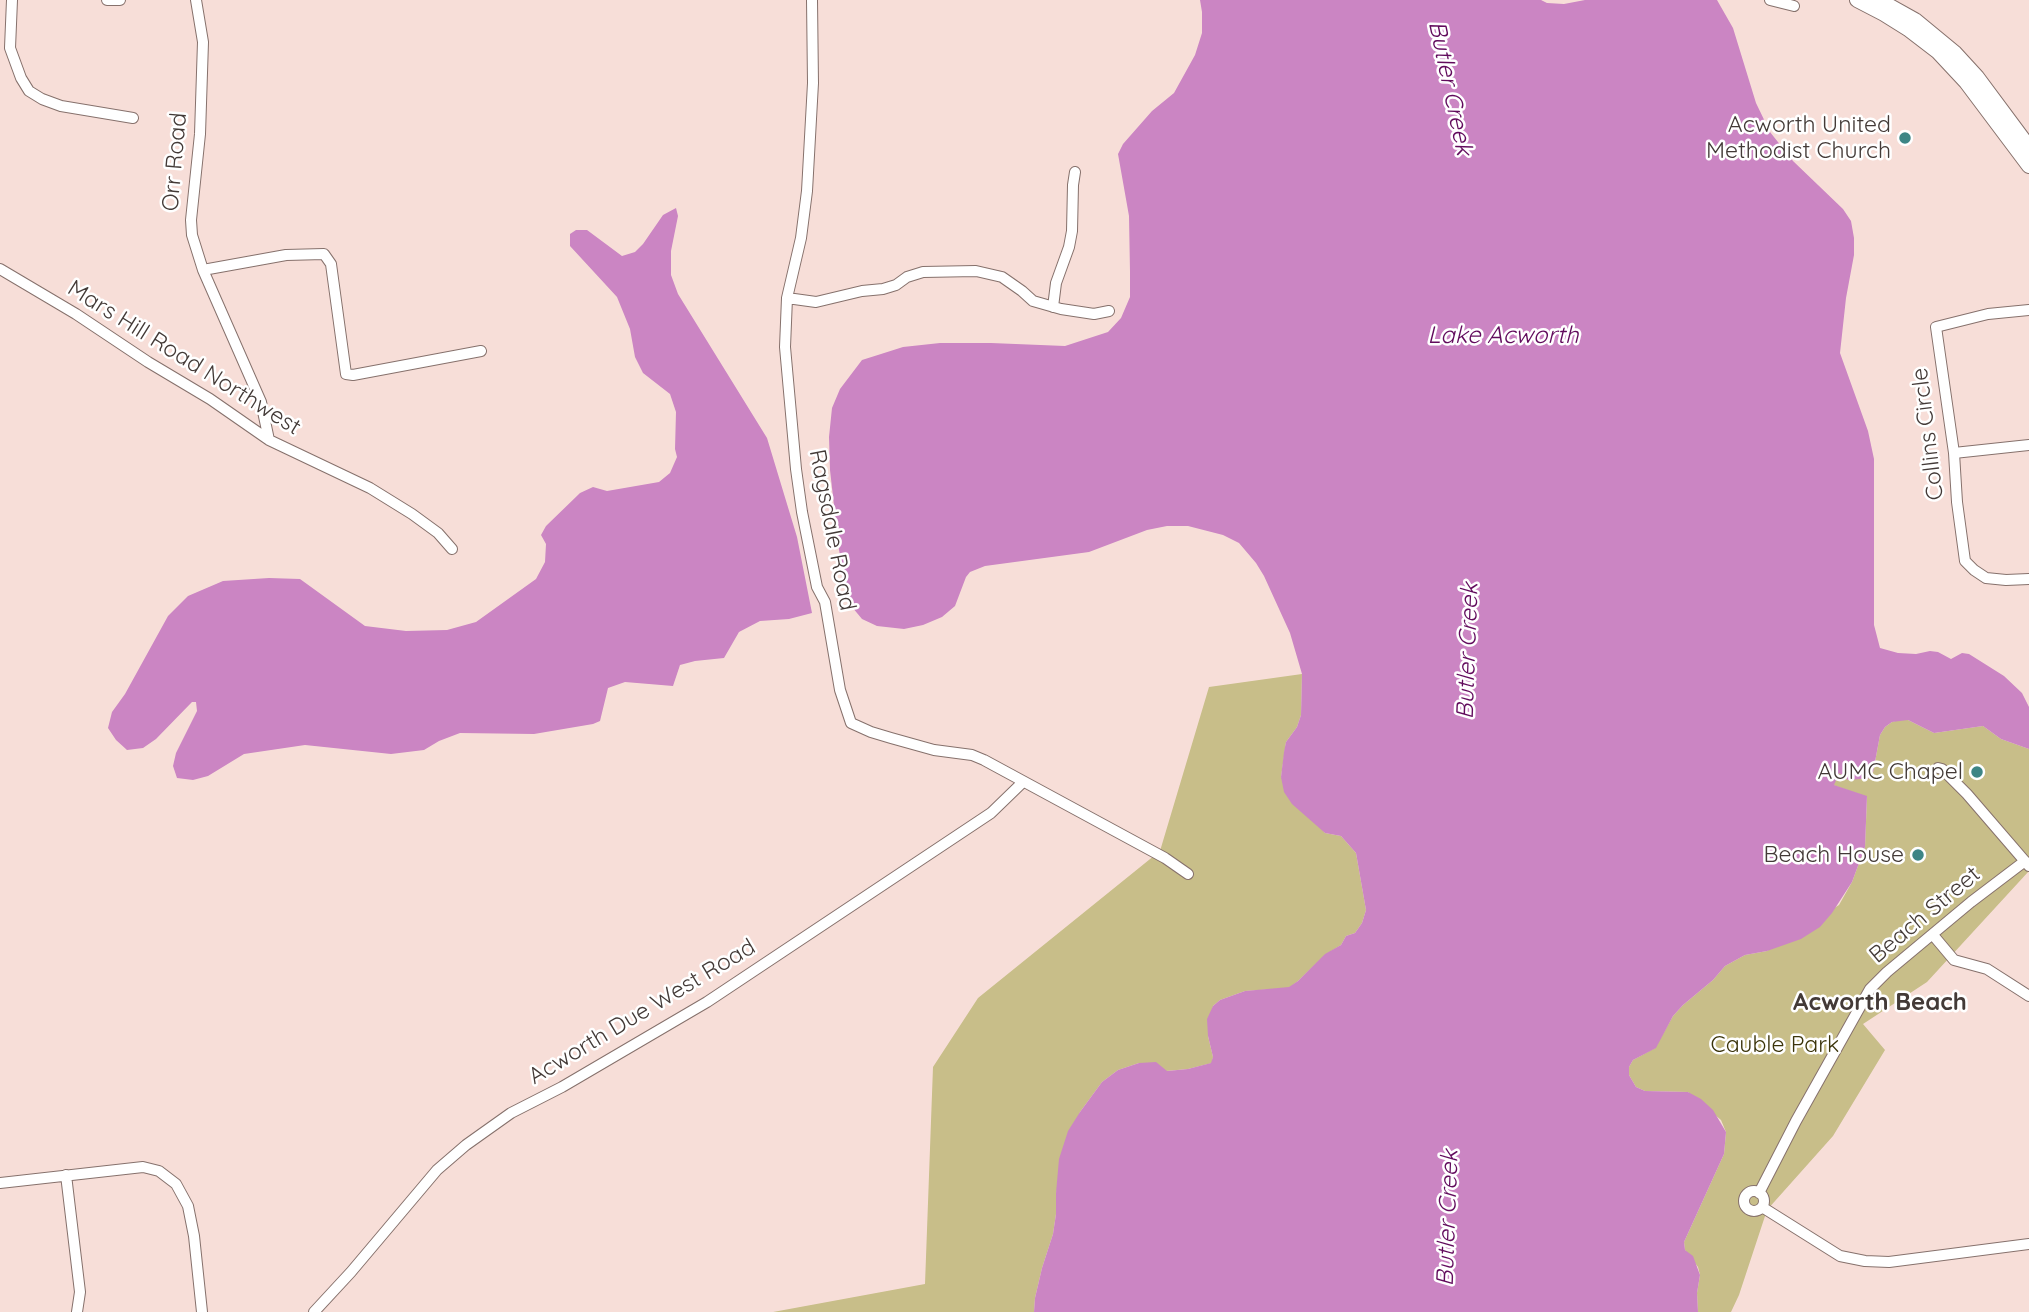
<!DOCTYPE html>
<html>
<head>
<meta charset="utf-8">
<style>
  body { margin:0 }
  canvas { display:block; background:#f7ded8 }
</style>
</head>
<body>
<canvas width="2029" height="1312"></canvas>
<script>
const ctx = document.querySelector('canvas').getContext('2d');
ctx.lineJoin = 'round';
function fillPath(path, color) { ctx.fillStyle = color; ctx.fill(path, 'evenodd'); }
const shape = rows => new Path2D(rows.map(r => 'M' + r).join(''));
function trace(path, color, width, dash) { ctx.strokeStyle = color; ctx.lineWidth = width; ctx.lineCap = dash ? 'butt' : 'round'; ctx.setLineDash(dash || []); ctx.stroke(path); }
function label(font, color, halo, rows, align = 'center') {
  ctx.font = font + ' Quicksand,sans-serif'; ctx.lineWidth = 5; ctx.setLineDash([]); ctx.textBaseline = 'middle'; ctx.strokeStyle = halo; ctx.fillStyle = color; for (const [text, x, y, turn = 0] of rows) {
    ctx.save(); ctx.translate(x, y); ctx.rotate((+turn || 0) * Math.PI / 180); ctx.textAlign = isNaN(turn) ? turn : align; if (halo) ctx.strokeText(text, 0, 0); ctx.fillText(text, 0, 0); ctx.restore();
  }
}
fillPath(shape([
  [1302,674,1301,715,1297,727,1286,742,1281,777,1325,833,1341,836,1356,853,1366,910,1362,923,1355,933,1346,936,1341,945,1325,955,1298,981,1289,988,1245,991,1220,1000,1213,1006,1208,1036,1213,1057,1212,1063,1188,1069,1166,1071,1139,1063,1118,1070,1102,1082,1080,1112,1056,1193,1056,1214,1053,1234,1042,1268,1035,1298,1034,1312,773,1312,925,1284,933,1067,978,998,1160,851,1209,687],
  [1899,720,1908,720,1934,733,1983,726,2001,739,2029,749,2029,871,1927,982,1863,1024,1885,1050,1833,1136,1767,1210,1739,1295,1731,1312,1698,1312,1697,1293,1700,1275,1698,1267,1685,1250,1684,1242,1724,1154,1726,1132,1721,1120,1688,1092,1645,1091,1636,1087,1629,1075,1629,1067,1633,1060,1655,1048,1673,1016,1683,1005,1713,980,1725,966,1745,955,1767,951,1839,905,1852,882,1865,847,1867,797,1833,785,1838,773,1872,778,1880,735,1885,727,1892,722]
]), '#c8be89');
fillPath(shape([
  [1200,0,1541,0,1547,3,1564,4,1585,0,1717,0,1733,28,1756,103,1770,132,1793,161,1843,209,1851,221,1854,238,1854,255,1846,298,1840,353,1868,431,1874,459,1874,625,1880,648,1898,653,1916,654,1930,651,1938,652,1951,659,1962,653,1969,654,2004,676,2022,693,2029,707,2029,749,2001,739,1983,726,1934,733,1908,720,1892,722,1885,727,1880,735,1872,778,1848,780,1839,773,1834,785,1867,796,1865,847,1852,882,1832,913,1820,927,1801,939,1767,951,1745,955,1725,966,1713,980,1683,1005,1673,1016,1656,1048,1633,1060,1629,1067,1629,1075,1636,1087,1645,1091,1688,1092,1701,1099,1713,1110,1726,1132,1724,1154,1684,1242,1685,1250,1693,1256,1700,1275,1697,1293,1698,1312,1034,1312,1035,1298,1042,1268,1053,1234,1056,1214,1056,1193,1059,1159,1068,1131,1080,1112,1102,1082,1118,1070,1139,1063,1156,1062,1167,1071,1188,1069,1211,1063,1213,1057,1208,1036,1207,1019,1213,1006,1220,1000,1245,991,1289,987,1298,981,1325,954,1341,945,1346,936,1355,933,1362,923,1366,910,1356,853,1341,836,1325,833,1292,804,1284,792,1281,777,1284,752,1286,742,1297,727,1301,715,1302,674,1290,633,1264,576,1256,563,1239,543,1223,535,1188,526,1167,526,1147,530,1089,552,985,566,970,572,966,577,955,606,942,617,923,625,904,629,877,626,862,619,852,607,847,593,839,550,830,470,829,437,832,408,840,389,862,360,881,354,903,347,940,343,991,343,1065,346,1108,332,1121,318,1130,297,1130,272,1129,216,1118,154,1123,144,1152,111,1174,93,1195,55,1202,33,1202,12],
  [676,208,678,216,671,251,671,275,678,294,767,438,797,537,812,613,789,619,760,621,739,632,724,658,695,661,680,665,673,686,625,682,608,688,600,721,593,724,534,734,460,733,439,741,424,750,391,754,305,745,244,754,208,776,193,780,177,778,173,766,176,753,197,711,196,702,192,702,156,739,143,748,127,750,116,740,108,728,112,712,125,694,168,616,188,596,223,581,269,578,300,579,365,626,406,631,447,630,476,622,536,579,545,562,546,544,541,535,546,526,580,493,593,487,607,491,659,482,670,473,677,457,675,449,676,412,670,394,643,373,635,357,630,329,617,297,570,246,570,234,576,230,587,230,622,256,635,252,643,244,663,215]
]), '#cb85c3');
const minor = shape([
  [12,0,10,48,21,78,29,91,42,99,61,106,133,118],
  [107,0,120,0],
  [196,0,203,42,200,134,191,220,192,235,203,270,261,402,269,440],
  [812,0,813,83,807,191,801,238,787,298,785,347,796,469,802,512,817,587,825,602,840,690,851,723,871,732,891,738,934,750,972,755,984,760,1165,858,1188,874],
  [1770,0,1794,6],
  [0,269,76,314,148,362,210,399,269,440,370,488,412,514,438,533,452,549],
  [203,270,286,255,324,254,331,264,346,374,353,375,481,351],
  [787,298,816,302,862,291,883,289,896,285,907,277,923,272,976,271,1002,277,1022,291,1033,301,1061,309,1094,314,1109,311],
  [1053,307,1056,283,1069,247,1072,231,1073,185,1075,172],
  [2029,310,1988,314,1936,327,1954,453,1957,502,1965,561,1974,570,1986,578,2006,580,2029,579],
  [1954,453,2029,445],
  [1938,768,1942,769,1967,794,2029,866],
  [1933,935,1954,960,1987,969,2029,996],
  [66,1175,80,1292,77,1312],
  [0,1183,143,1167,159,1171,176,1184,188,1206,194,1236,202,1312],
  '1744 1201a10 10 0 1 1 20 0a10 10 0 1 1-20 0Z',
  [1759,1193,1796,1121,1870,989,1887,972,1971,902,2025,861],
  [1762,1207,1840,1256,1865,1261,1889,1262,2029,1244],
  [314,1312,351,1272,437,1170,466,1145,511,1113,562,1087,707,1002,991,813,1023,782]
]);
const major = shape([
  [1857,0,1884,14,1908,29,1938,52,1966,82,2029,166],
  [1879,0,1915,20,1955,53,1977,77,2029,147]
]);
trace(minor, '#86716c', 12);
trace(major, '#86716c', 16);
trace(minor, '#fff', 10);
trace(major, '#fff', 14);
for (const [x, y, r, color] of [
  [1905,138,7,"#3d8585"],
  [1977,772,7,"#3d8585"],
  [1918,855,7,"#3d8585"]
]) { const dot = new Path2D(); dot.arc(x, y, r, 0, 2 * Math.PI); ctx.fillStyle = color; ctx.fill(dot); trace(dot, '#fff', 2.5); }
label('23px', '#433a37', '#fff', [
  ["Acworth United",1891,125],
  ["Methodist Church",1891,151],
  ["AUMC Chapel",1963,772],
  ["Beach House",1904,855]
], 'right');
label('23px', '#433a37', '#fff', [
  ["Orr Road",175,162,-85],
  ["Mars Hill Road Northwest",184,358,32],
  ["Collins Circle",1928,434,-97],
  ["Ragsdale Road",832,530,79],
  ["Beach Street",1925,915,-40],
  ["Acworth Due West Road",642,1012,-31]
]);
label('23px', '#3b340a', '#fff', [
  ["Cauble Park",1775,1045]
]);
label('italic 24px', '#610a5c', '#fff', [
  ["Butler Creek",1450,88,78],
  ["Lake Acworth",1503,336],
  ["Butler Creek",1468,651,-88],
  ["Butler Creek",1448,1218,-88]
]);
label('bold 24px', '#433a37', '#fff', [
  ["Acworth Beach",1880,1003]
]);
</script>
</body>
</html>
